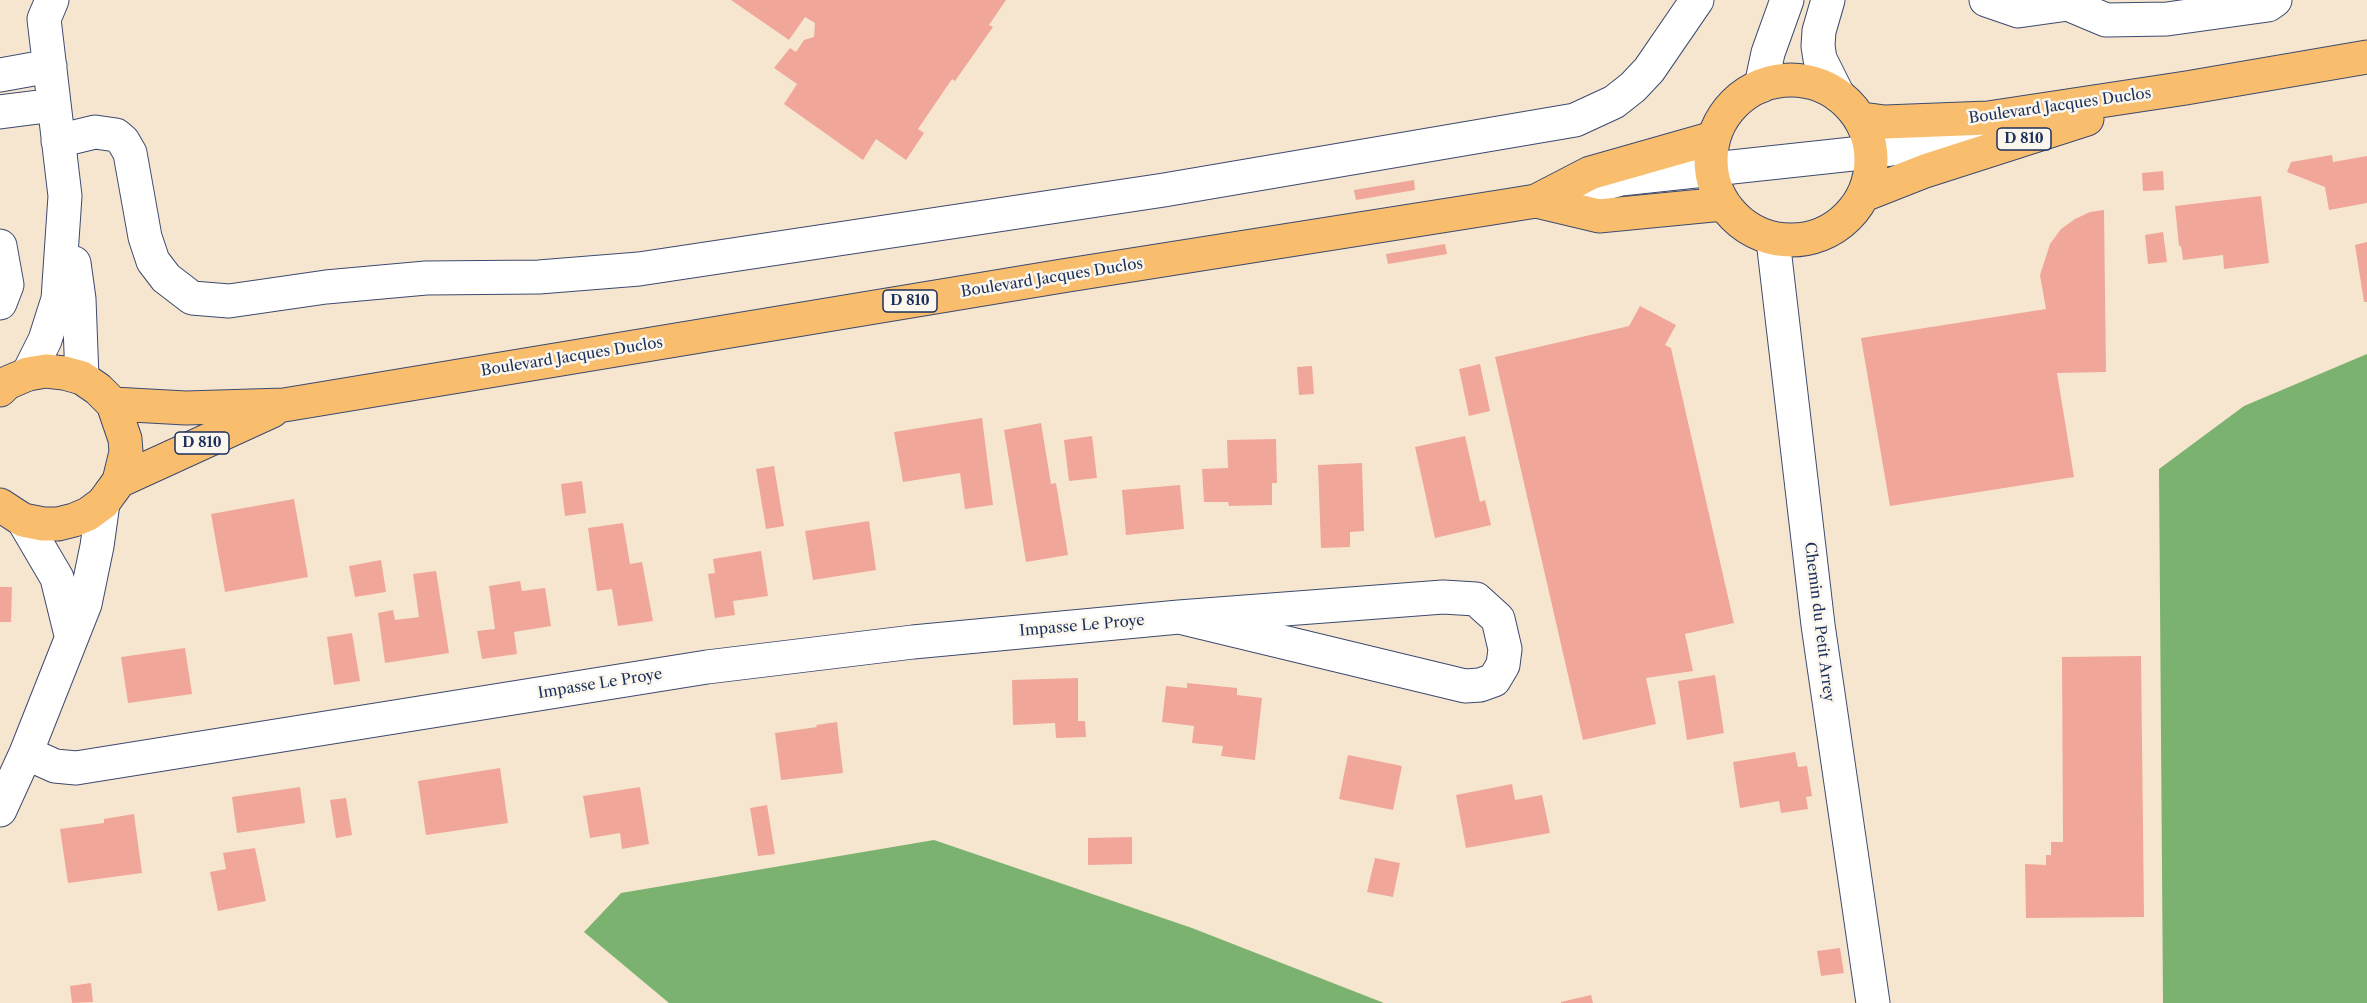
<!DOCTYPE html>
<html>
<head>
<meta charset="utf-8">
<style>
  body { margin:0 }
  canvas { display:block; background:#f6e6cf }
</style>
</head>
<body>
<canvas width="2367" height="1003"></canvas>
<script>
const ctx = document.querySelector('canvas').getContext('2d');
ctx.lineJoin = 'round';
function fillPath(path, color) { ctx.fillStyle = color; ctx.fill(path, 'evenodd'); }
const shape = rows => new Path2D(rows.map(r => 'M' + r).join(''));
function trace(path, color, width, dash) { ctx.strokeStyle = color; ctx.lineWidth = width; ctx.lineCap = dash ? 'butt' : 'round'; ctx.setLineDash(dash || []); ctx.stroke(path); }
function label(font, color, halo, rows, align = 'center') {
  ctx.font = font + ' "Libre Caslon Text",serif'; ctx.lineWidth = 5; ctx.setLineDash([]); ctx.textBaseline = 'middle'; ctx.strokeStyle = halo; ctx.fillStyle = color; for (const [text, x, y, turn = 0] of rows) {
    ctx.save(); ctx.translate(x, y); ctx.rotate((+turn || 0) * Math.PI / 180); ctx.textAlign = isNaN(turn) ? turn : align; if (halo) ctx.strokeText(text, 0, 0); ctx.fillText(text, 0, 0); ctx.restore();
  }
}
fillPath(shape([
  [2367,354,2367,1003,2163,1003,2159,469,2244,406],
  [934,840,1192,928,1384,1003,669,1003,584,932,621,893]
]), '#7cb26f');
fillPath(shape([
  [731,0,1006,0,989,25,993,27,955,81,952,79,918,129,924,133,906,160,876,139,863,160,784,104,797,84,774,68,790,48,796,52,804,40,814,37,815,23,805,17,789,40],
  [2332,155,2333,162,2367,156,2367,203,2329,210,2325,187,2287,172,2291,162],
  [2163,171,2164,190,2143,191,2142,173],
  [1414,180,1415,190,1356,200,1354,190],
  [2261,196,2269,263,2224,269,2223,255,2183,260,2181,246,2179,246,2175,206],
  [2104,210,2106,372,2057,373,2074,477,1890,506,1861,338,2046,309,2040,275,2050,244,2061,229,2075,219,2090,212],
  [2163,232,2167,262,2148,264,2145,235],
  [2367,242,2367,302,2364,302,2355,245],
  [1445,244,1447,254,1388,264,1386,254],
  [1640,306,1676,325,1665,345,1671,348,1734,623,1685,634,1693,671,1646,678,1656,724,1583,740,1495,357,1629,326],
  [1480,364,1490,411,1469,416,1459,369],
  [1312,366,1314,394,1299,395,1297,367],
  [982,418,993,505,965,509,960,473,903,482,894,432],
  [1041,423,1051,484,1056,483,1068,555,1026,562,1004,430],
  [1092,436,1097,478,1069,481,1064,440],
  [1465,436,1480,502,1485,500,1491,525,1435,538,1415,447],
  [1276,439,1277,483,1272,483,1272,505,1229,506,1228,502,1204,502,1202,469,1228,468,1227,440],
  [1362,463,1364,531,1350,532,1350,547,1321,548,1318,465],
  [774,466,784,526,766,529,756,469],
  [582,481,586,513,565,516,561,484],
  [1180,485,1184,529,1126,535,1122,490],
  [294,499,308,577,225,592,211,514],
  [869,521,876,570,813,580,805,531],
  [623,523,630,564,642,562,653,621,618,626,612,589,597,591,588,528],
  [761,551,768,596,733,601,735,615,715,618,708,574,715,573,713,559],
  [381,560,386,592,355,597,349,566],
  [436,571,449,653,385,663,378,613,393,610,395,620,419,617,413,574],
  [520,581,522,591,545,588,551,626,514,632,517,654,482,659,477,631,495,629,489,586],
  [0,587,12,587,11,622,0,622],
  [352,633,360,681,334,685,327,637],
  [185,648,192,694,128,703,121,657],
  [2141,656,2144,917,2026,918,2025,864,2046,865,2046,855,2051,855,2051,842,2063,842,2062,657],
  [1715,675,1724,733,1687,740,1678,681],
  [1078,678,1078,721,1085,721,1086,737,1056,738,1055,723,1013,725,1012,680],
  [1187,683,1237,688,1237,695,1262,698,1255,760,1221,756,1223,746,1192,743,1194,726,1162,722,1166,686,1187,688],
  [837,722,843,773,781,780,775,733,817,727,816,725],
  [1795,752,1798,767,1807,766,1812,796,1806,797,1808,809,1781,813,1779,801,1740,808,1733,762],
  [1348,755,1402,766,1393,810,1339,799],
  [500,768,508,823,426,835,418,781],
  [1512,784,1515,800,1542,795,1550,833,1466,848,1456,795],
  [300,787,305,823,237,833,232,797],
  [640,787,649,844,622,849,620,833,590,838,583,796],
  [346,798,352,835,336,838,330,800],
  [767,805,775,854,758,856,750,808],
  [134,814,142,873,68,883,60,829,104,823,104,819],
  [1132,837,1132,864,1088,865,1088,838],
  [255,848,266,901,218,911,210,872,226,869,223,853],
  [1375,858,1400,863,1393,897,1367,892],
  [1840,948,1844,973,1821,976,1817,951],
  [91,983,93,1002,72,1003,70,986],
  [1591,995,1593,1003,1561,1003,1561,1002]
]), '#f0a79a');
const minor = shape([
  [1828,0,1819,31,1818,46,1820,59,1838,95],
  [1986,0,2018,11,2068,4,2072,0],
  [2068,4,2106,20,2167,19,2268,5,2275,0],
  [0,75,50,66],
  [1761,86,1768,53,1787,0],
  [0,112,54,105],
  [58,141,95,132,116,135,123,141,130,153,145,237,153,261,166,278,192,298,229,301,326,287,426,278,539,277,639,269,1164,190,1575,120,1614,102,1633,87,1649,70,1697,0],
  [1591,187,1621,179,1871,152,1919,145,2005,126],
  [1773,240,1818,625,1873,1003],
  [0,246,7,285,0,303],
  [74,263,79,299,82,378],
  [28,374,45,340,58,299,65,196,44,19,52,0],
  [23,520,57,578,71,635],
  [26,753,55,766,76,768,707,667,913,642,1179,617,1465,686,1480,685,1494,680,1503,665,1505,649,1498,619,1476,599,1443,597,1179,617],
  [0,810,26,753,85,604,97,546,103,503]
]);
const major = shape([
  '1711 160a80 80 0 1 1 160 0a80 80 0 1 1-160 0Z',
  [1862,119,1885,122,1988,118,2186,88,2367,57],
  [1864,195,1925,171,2087,119],
  [1536,201,1599,216,1723,204],
  [0,390,7,383,28,374,46,371,64,373,82,378,98,389,113,404,125,439,126,452,119,481,114,488,103,503,88,514,74,520,58,524,43,524,23,520,0,505],
  [113,404,186,408,284,405,1062,276,1505,206,1536,201,1590,173,1713,138],
  [119,481,272,411]
]);
trace(minor, '#3c4a6f', 35);
trace(major, '#3c4a6f', 35);
trace(minor, '#fff', 33);
trace(major, '#f9be6d', 33);
for (const [x, y, w] of [
  [2024,139,54],
  [910,301,54],
  [202,443,54]
]) { const box = new Path2D(); box.roundRect(x - w / 2, y - 11, w, 22, 4.5); ctx.fillStyle = '#fbf7ec'; ctx.fill(box); trace(box, '#1b2f5e', 1.5); }
label('bold 14px', '#1b2f5e', null, [
  ["D 810",2024,139],
  ["D 810",910,301],
  ["D 810",202,443]
]);
label('15px', '#1b2f5e', '#fbf7ec', [
  ["Boulevard Jacques Duclos",2060,106,-8],
  ["Boulevard Jacques Duclos",1052,278,-9],
  ["Boulevard Jacques Duclos",572,357,-9],
  ["Chemin du Petit Arrey",1819,622,83],
  ["Impasse Le Proye",1082,626,-5],
  ["Impasse Le Proye",600,684,-9]
]);
</script>
</body>
</html>
